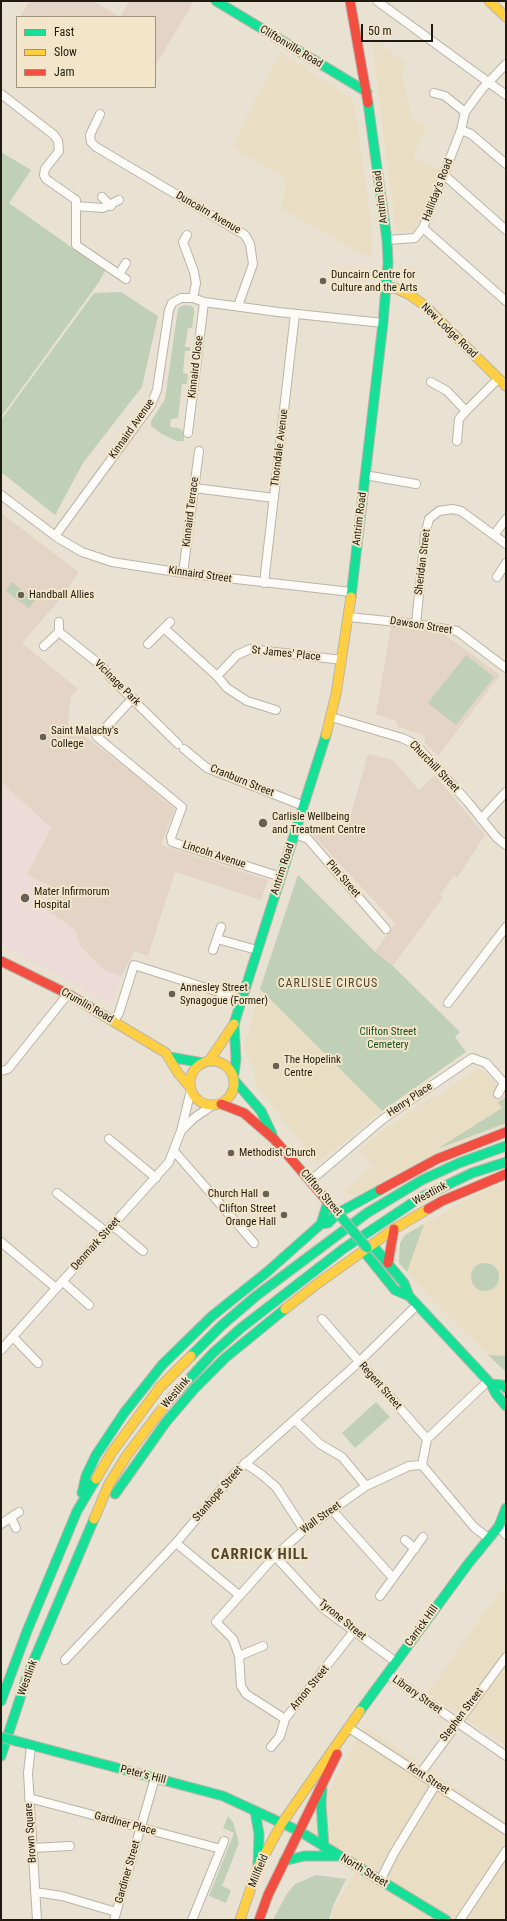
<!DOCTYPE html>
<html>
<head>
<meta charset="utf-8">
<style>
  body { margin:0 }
  #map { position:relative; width:507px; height:1921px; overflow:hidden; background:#e9e2d2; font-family:"Roboto Condensed",sans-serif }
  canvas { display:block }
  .frame { position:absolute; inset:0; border:2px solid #1f1b10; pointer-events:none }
  .legend { position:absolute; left:16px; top:16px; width:140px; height:72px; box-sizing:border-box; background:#f2e5c9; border:1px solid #9e947f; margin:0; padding:5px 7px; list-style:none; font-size:12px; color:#1f1b10 }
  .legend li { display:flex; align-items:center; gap:8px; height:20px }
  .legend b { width:20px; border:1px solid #9e947f }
  .scale { position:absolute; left:361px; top:24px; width:72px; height:18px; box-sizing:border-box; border:2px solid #1f1b10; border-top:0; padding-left:5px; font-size:12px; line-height:14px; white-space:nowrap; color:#1f1b10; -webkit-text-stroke:3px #f2e5c9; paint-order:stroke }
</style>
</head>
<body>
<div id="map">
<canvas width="507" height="1921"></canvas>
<div class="frame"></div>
<ul class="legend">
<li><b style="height:5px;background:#16e098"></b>Fast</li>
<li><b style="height:5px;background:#ffcf43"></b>Slow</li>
<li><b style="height:5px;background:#f24e42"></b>Jam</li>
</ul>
<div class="scale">50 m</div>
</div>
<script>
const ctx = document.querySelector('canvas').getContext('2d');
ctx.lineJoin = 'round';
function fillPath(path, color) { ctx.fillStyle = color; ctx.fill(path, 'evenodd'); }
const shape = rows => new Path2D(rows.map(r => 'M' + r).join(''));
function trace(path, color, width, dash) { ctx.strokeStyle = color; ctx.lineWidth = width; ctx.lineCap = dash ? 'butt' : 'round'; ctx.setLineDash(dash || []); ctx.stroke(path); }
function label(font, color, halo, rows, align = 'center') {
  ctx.font = font + ' "Roboto Condensed",sans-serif'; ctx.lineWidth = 4; ctx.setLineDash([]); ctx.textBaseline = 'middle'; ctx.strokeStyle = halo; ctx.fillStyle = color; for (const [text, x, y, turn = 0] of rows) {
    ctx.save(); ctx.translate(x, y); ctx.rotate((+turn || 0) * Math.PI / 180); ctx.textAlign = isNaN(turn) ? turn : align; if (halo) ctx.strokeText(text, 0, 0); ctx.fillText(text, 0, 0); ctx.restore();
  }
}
fillPath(shape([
  [371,36,407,64,402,75,412,119,427,127,413,157,439,170,415,231,396,231],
  [280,52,341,92,351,99,355,105,372,232,372,259,282,209,286,179,233,147],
  [260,989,382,1111,317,1163,258,1088,252,1065,244,1050],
  [480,1067,499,1086,495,1089,502,1098,506,1096,506,1124,429,1156,356,1197,343,1191,373,1167,359,1151,376,1136,434,1095,437,1097],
  [506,1183,506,1372,433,1301,399,1263,399,1255,400,1243,405,1235,475,1195],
  [506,1584,506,1746,427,1693],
  [364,1726,506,1822,506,1920,331,1920,333,1910,361,1863,308,1831]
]), '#e9ddc3');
fillPath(shape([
  [29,1,93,1,120,17,20,17],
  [130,1,194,1,155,66,155,17,120,17],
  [1,513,79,572,62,597,22,643,78,689,71,697,68,724,133,773,175,809,161,845,268,880,261,900,175,872,148,956,134,951,121,977,102,969,81,947,75,930,44,908,27,874,51,828,1,782],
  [391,626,441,632,500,675,438,756,424,742,426,739,421,734,398,727,396,721,376,714],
  [368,754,393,760,419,790,435,775,485,835,457,878,454,875,440,895,443,897,393,966,375,952,395,923,311,833,312,827,345,835]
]), '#e3d4c5');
fillPath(shape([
  [1,782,51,828,27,874,53,888,44,908,75,931,81,947,102,969,121,977,112,1005,1,944]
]), '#ecdbd9');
fillPath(shape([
  [1,152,31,170,9,203,105,271,99,282,1,417],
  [121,292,158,316,142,387,83,463,55,515,1,472,1,420,94,293],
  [186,305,191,306,194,308,194,313,192,328,188,328,185,347,190,347,190,351,185,351,183,373,188,374,187,384,182,384,178,418,171,419,170,427,179,428,184,432,184,441,176,441,160,433,151,426,151,421,165,399,178,309,181,306],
  [12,582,35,600,29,608,6,591],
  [466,655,494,677,456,725,428,703],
  [298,875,375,952,393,966,460,1032,455,1037,466,1052,382,1111,260,989],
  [506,1097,506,1123,437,1149,502,1108,498,1102],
  [424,1224,407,1272,399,1263,400,1243,405,1235],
  '471 1277a14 14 0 1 1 28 0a14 14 0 1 1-28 0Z',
  [488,1355,506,1356,506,1372],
  [376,1402,390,1417,355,1448,342,1433],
  [228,1816,233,1822,239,1843,222,1886,231,1890,226,1903,209,1896,234,1833,223,1828],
  [316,1875,346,1879,333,1906,329,1920,273,1920,286,1895,295,1884]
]), '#c0d0b7');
const street = shape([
  [377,1,506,95],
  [1,94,54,135,58,141,59,151,45,169,44,175,46,179,76,200,76,245,126,279],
  [465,112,482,89,506,64],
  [100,114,90,135,91,142,96,147,245,235,250,244,253,264,238,306],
  [461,130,471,134,506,164],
  [443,174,506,230],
  [102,197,111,206],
  [76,206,103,208,119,200],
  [423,228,506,301],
  [187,235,183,242,194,272,196,283,193,298],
  [387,240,415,238,423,228,461,130,465,112,445,96,434,93],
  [119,274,126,263],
  [431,382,447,391,466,411,498,379],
  [188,433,204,302],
  [457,441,459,419,466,411],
  [365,475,416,484],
  [194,488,274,498],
  [1,495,58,538,82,552,112,562,183,573,351,592],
  [494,535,506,519],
  [55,536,151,405,157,390,169,310,172,303,181,298,193,298,204,302,278,312,383,323],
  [183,573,199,451],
  [497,577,506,563],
  [264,583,295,314],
  [349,617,416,624,457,631,506,668],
  [59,622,59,632,103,667,111,678,178,744],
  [416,624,425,535,429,519,439,511,452,509,461,511,506,544],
  [164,628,217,676,227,688,247,701,276,710],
  [148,644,170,622],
  [44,646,59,632],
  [217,676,237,655,250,649,342,660],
  [133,698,97,737,182,807,171,837,172,842,281,877],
  [331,717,402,738,415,744,467,801,497,838,506,845],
  [184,749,207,768,304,806],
  [481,819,506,792],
  [295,834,308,839,386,929],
  [217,939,257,950],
  [213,950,221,927],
  [448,1003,506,927],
  [114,1021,119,1013,134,965,241,999],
  [1,1071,8,1069,68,994],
  [181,1131,194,1118,213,1105],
  [109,1139,156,1178],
  [174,1151,254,1243],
  [310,1181,383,1119,472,1058,486,1063,504,1083,498,1094],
  [57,1193,106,1232],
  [113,1226,143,1251],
  [1,1242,56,1288],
  [62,1281,89,1305],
  [13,1337,38,1363],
  [1,1350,169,1162,181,1131,191,1090],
  [295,1420,320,1444,342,1457,366,1486],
  [427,1439,488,1381],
  [245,1463,262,1475,276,1487,304,1530],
  [422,1465,474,1527,488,1538],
  [332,1510,393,1578],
  [11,1518,16,1528],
  [1,1524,19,1512],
  [499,1526,506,1535],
  [405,1540,415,1549],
  [176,1543,239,1595],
  [275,1556,324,1609,396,1662],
  [380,1596,423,1537],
  [239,1656,263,1646],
  [65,1660,176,1543,236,1472,359,1362,417,1305],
  [387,1674,506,1756],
  [285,1719,246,1694,241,1686,239,1656,233,1639,216,1622,275,1556,304,1530,366,1486,409,1466,422,1465,427,1439,322,1319],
  [349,1728,506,1830],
  [31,1746,28,1773,37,1920],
  [271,1747,280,1736,285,1719,354,1631],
  [420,1774,506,1657],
  [29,1798,221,1849],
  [32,1848,70,1846],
  [380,1881,394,1853,436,1784],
  [35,1892,62,1896,116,1912],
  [114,1920,155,1778],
  [192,1920,224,1841],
  [460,1920,506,1851]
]);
const fast = shape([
  [216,1,367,92],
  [351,597,383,323,388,263,387,240,368,103],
  [170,1057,203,1063],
  [234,1074,236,1059,234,1024,326,735],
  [234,1080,261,1111,272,1134],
  [321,1224,328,1202],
  [409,1296,395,1290,366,1254,367,1248,374,1247,404,1283,409,1296,491,1384,496,1394,506,1406],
  [191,1356,221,1326,256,1296,367,1213,422,1180,459,1163,506,1146],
  [491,1384,503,1385,506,1388],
  [165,1405,213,1353,241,1328,343,1249,418,1199,472,1173,506,1162],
  [82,1493,86,1476,96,1455,124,1413,162,1365,212,1316,267,1272,321,1224,328,1223,338,1213,380,1190],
  [115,1494,166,1422,195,1388,225,1358,285,1309],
  [1,1701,27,1631,77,1511,96,1479],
  [360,1711,468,1564,499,1526,506,1508],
  [16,1741,223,1796,299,1831,446,1920],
  [1,1756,28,1674,94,1519],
  [322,1789,321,1804,324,1847],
  [255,1811,259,1834,258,1865],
  [284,1861,304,1856,338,1856]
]);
const slow = shape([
  [489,1,506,17],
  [386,287,395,288,410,295,424,305,506,386],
  [326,735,336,694,351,597],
  [96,1011,166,1053,178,1073,190,1087],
  '190 1083a22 22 0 1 1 44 0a22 22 0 1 1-44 0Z',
  [209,1061,234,1024],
  [285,1309,317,1284,394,1229,428,1209],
  [96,1479,112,1452,160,1387,191,1356],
  [94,1519,109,1484,127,1455,165,1405],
  [240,1920,258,1867,282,1823,360,1711]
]);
const jam = shape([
  [350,1,368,103],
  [1,961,68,994,96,1011],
  [221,1104,244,1113,274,1139,334,1209],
  [380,1190,437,1159,506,1132],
  [428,1209,442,1201,506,1174],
  [388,1263,394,1229],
  [259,1920,268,1895,337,1754]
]);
trace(street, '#bab4a8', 10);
trace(fast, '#bab4a8', 11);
trace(slow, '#bab4a8', 11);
trace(jam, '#bab4a8', 11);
trace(street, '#fcfbf8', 8);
trace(fast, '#16e098', 9);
trace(slow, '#ffcf43', 9);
trace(jam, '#f24e42', 9);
const fastBridge = shape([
  [338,1213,367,1248],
  [1,1737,16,1741]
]);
trace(fastBridge, '#bab4a8', 11, []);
trace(fastBridge, '#16e098', 9);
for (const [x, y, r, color] of [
  [323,281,4,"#666154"],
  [21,595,4,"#666154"],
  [43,737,4,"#666154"],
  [263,823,5,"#666154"],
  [25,898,5,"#666154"],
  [172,994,4,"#666154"],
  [276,1066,4,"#666154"],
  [231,1153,4,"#666154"],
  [266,1194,4,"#666154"],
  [284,1215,4,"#666154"]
]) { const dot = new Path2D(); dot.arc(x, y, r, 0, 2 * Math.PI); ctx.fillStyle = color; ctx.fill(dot); trace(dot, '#f2e5c9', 1.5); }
label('11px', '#1f1b10', '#f2e5c9', [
  ["Cliftonville Road",291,47,31],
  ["Halliday's Road",438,190,-69],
  ["Antrim Road",381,197,-97],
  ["Duncairn Avenue",208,213,30],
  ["New Lodge Road",449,331,44],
  ["Kinnaird Close",196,367,-83],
  ["Kinnaird Avenue",132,429,-55],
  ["Thorndale Avenue",280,448,-83],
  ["Kinnaird Terrace",191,512,-83],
  ["Antrim Road",360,519,-83],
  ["Sheridan Street",423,562,-83],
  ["Kinnaird Street",200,575,8],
  ["Dawson Street",421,626,9],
  ["St James' Place",286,654,6],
  ["Vicinage Park",117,683,45],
  ["Churchill Street",434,767,46],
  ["Cranburn Street",242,781,22],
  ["Lincoln Avenue",214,855,18],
  ["Antrim Road",283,869,-72],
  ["Pim Street",343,879,49],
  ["Crumlin Road",87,1006,30],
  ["Henry Place",410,1100,-34],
  ["Clifton Street",321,1193,49],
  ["Westlink",430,1194,-28],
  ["Denmark Street",96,1244,-48],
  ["Regent Street",380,1386,49],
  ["Westlink",176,1393,-49],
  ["Stanhope Street",218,1494,-49],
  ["Wall Street",321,1518,-36],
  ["Tyrone Street",342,1620,39],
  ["Carrick Hill",422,1626,-54],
  ["Westlink",28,1678,-70],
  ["Arnon Street",310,1688,-51],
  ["Library Street",417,1695,35],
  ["Stephen Street",462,1715,-53],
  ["Peter's Hill",143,1775,14],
  ["Kent Street",428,1779,33],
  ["Gardiner Place",125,1824,15],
  ["Brown Square",31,1833,-94],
  ["Millfield",259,1871,-67],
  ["North Street",364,1871,31],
  ["Gardiner Street",128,1872,-74]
]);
label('11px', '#1f1b10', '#f2e5c9', [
  ["Duncairn Centre for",331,275],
  ["Culture and the Arts",331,288],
  ["Handball Allies",29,595],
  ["Saint Malachy's",51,731],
  ["College",51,744],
  ["Carlisle Wellbeing",272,817],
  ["and Treatment Centre",272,830],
  ["Mater Infirmorum",34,892],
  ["Hospital",34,905],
  ["Annesley Street",180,988],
  ["Synagogue (Former)",180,1001],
  ["The Hopelink",284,1060],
  ["Centre",284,1073],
  ["Methodist Church",239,1153],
  ["Church Hall",258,1194,"right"],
  ["Clifton Street",276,1209,"right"],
  ["Orange Hall",276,1222,"right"]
], 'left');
label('11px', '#145020', '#f2e5c9', [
  ["Clifton Street",388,1032],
  ["Cemetery",388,1045]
]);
ctx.letterSpacing = '1px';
label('12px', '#51462e', '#f2e5c9', [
  ["CARLISLE CIRCUS",328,984]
]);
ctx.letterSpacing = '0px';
ctx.letterSpacing = '1px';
label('bold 15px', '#51462e', '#f2e5c9', [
  ["CARRICK HILL",260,1555]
]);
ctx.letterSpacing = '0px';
</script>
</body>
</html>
